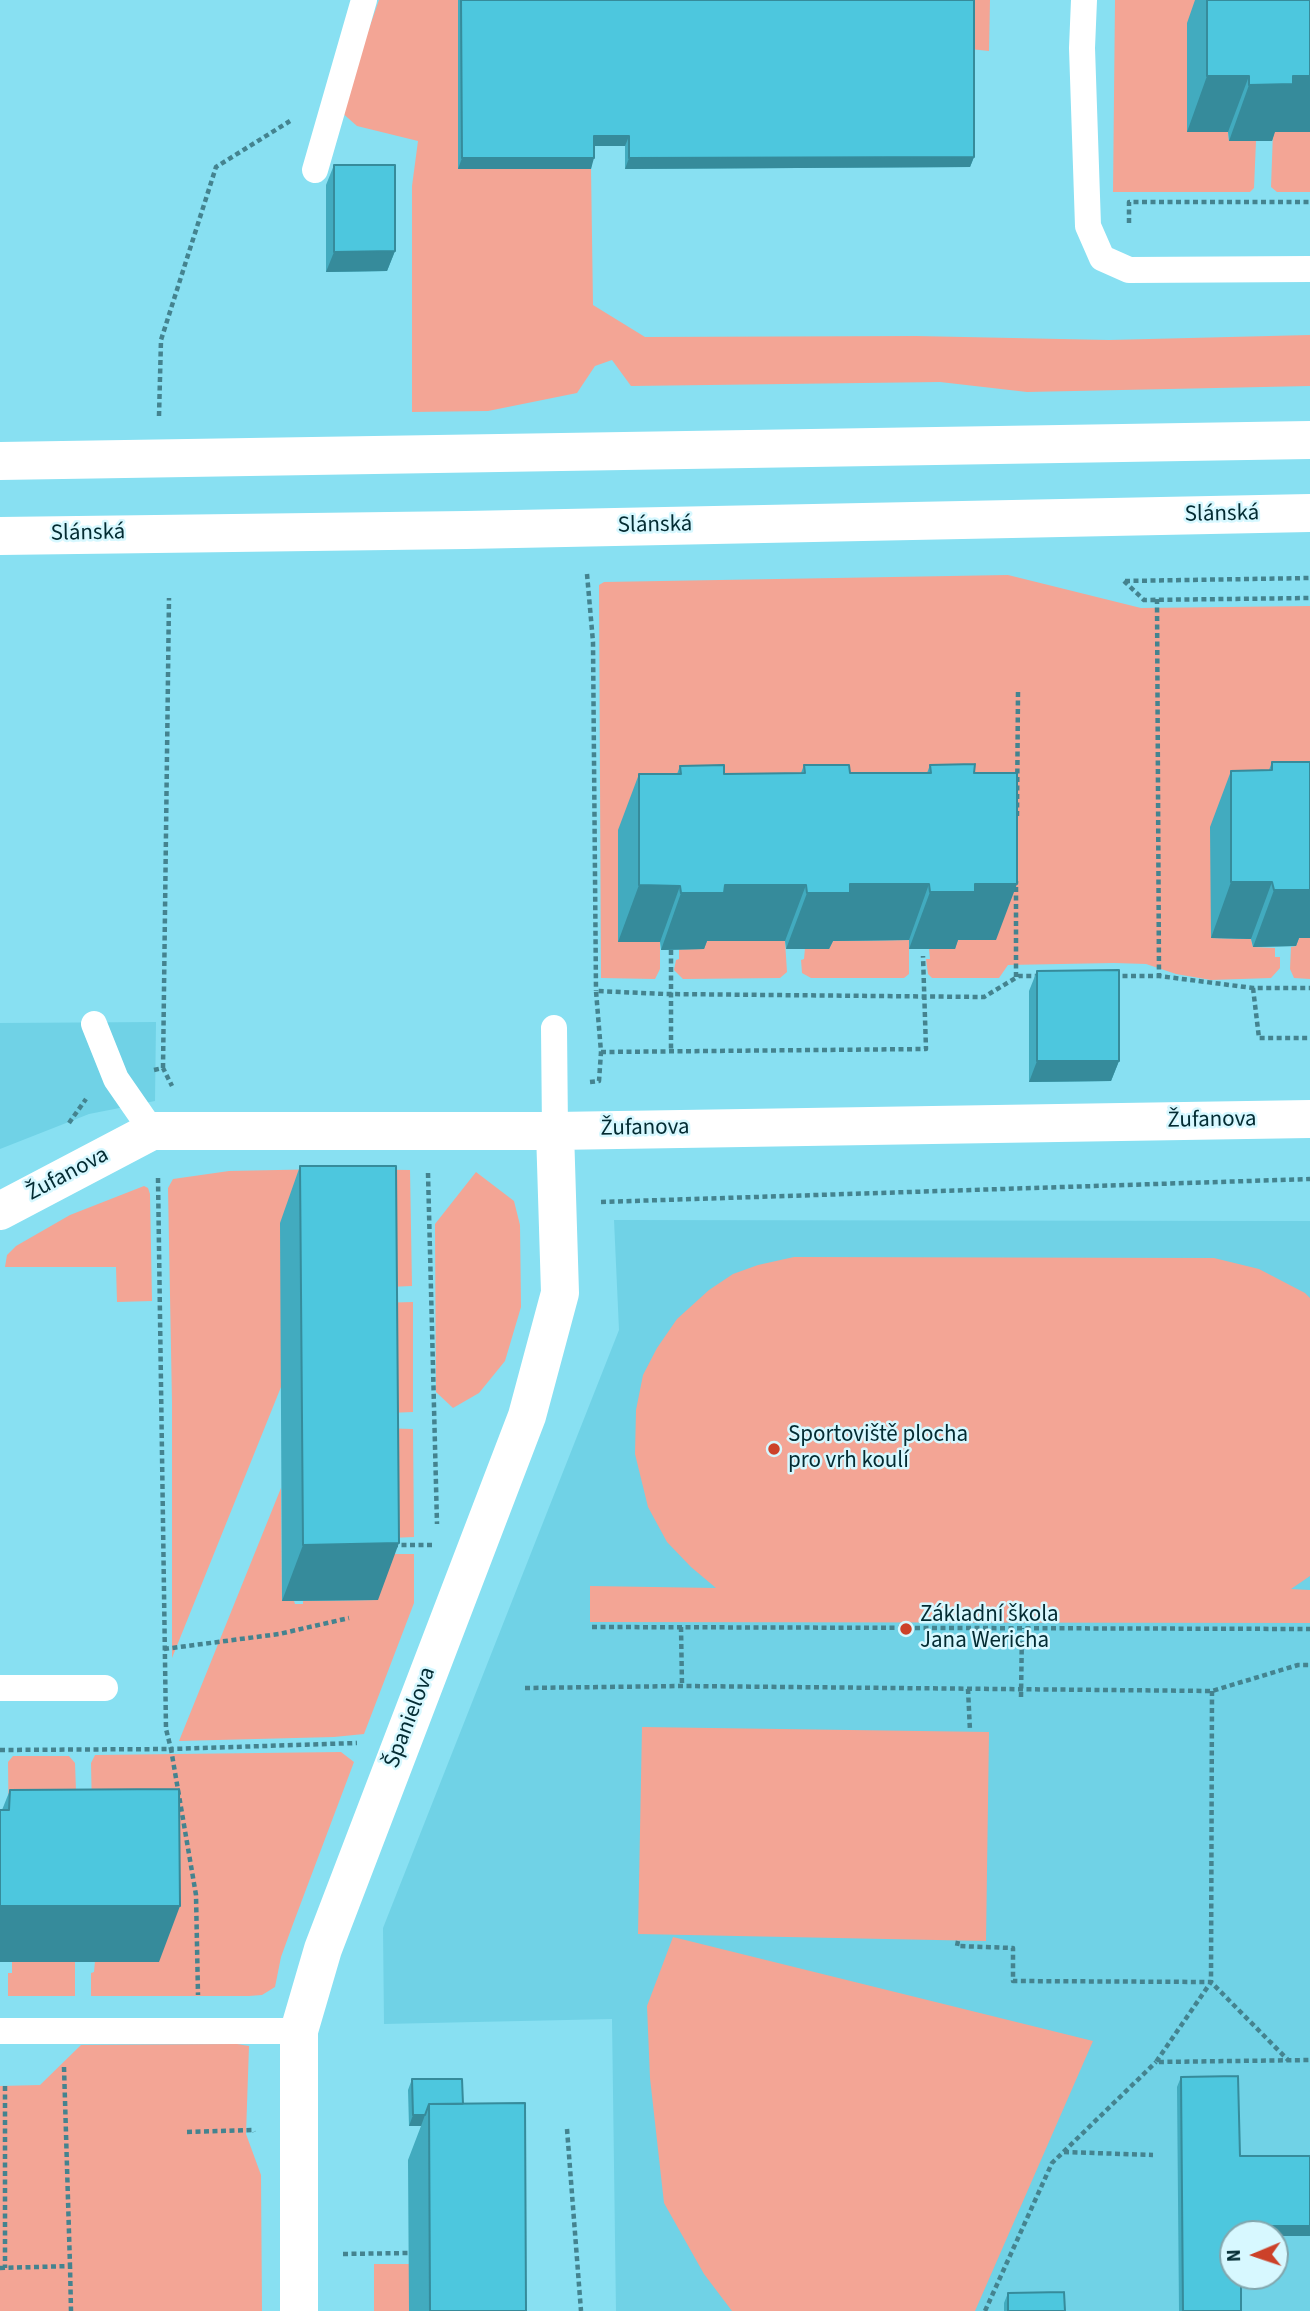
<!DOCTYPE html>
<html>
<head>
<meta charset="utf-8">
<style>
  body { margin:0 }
  #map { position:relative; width:1310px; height:2311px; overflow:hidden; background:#88e0f2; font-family:"Source Sans 3",sans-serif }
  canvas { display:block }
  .north { position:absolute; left:1219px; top:2220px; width:70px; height:70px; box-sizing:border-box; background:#d7f8ff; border:2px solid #82a6ad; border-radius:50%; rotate:268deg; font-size:19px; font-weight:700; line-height:28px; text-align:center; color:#032b32 }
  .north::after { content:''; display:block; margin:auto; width:24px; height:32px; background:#cc4129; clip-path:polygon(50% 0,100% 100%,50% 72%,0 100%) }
</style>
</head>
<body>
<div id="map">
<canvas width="1310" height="2311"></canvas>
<div class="north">N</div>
</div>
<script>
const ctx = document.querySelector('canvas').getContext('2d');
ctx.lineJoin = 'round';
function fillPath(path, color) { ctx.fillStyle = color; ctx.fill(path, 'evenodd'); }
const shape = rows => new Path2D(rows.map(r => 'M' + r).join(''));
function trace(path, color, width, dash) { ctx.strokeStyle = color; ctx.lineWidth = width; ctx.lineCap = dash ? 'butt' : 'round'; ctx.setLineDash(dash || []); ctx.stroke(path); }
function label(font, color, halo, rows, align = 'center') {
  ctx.font = font + ' "Source Sans 3",sans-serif'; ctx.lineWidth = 5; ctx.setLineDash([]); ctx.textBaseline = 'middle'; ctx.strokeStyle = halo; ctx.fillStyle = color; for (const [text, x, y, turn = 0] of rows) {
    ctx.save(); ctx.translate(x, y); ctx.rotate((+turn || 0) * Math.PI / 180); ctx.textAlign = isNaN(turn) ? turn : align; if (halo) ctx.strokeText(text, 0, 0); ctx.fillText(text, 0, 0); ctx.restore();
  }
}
fillPath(shape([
  [156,1022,155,1101,89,1114,0,1149,0,1023],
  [614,1220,1310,1221,1310,2311,616,2311,612,2019,384,2024,383,1928,619,1330],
  [1233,2234,1275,2234,1275,2276,1233,2276]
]), '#70d2e6');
fillPath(shape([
  [379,0,458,0,458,169,591,169,593,305,645,337,916,336,1109,340,1310,335,1310,386,1027,392,940,382,631,386,612,360,595,366,577,393,488,411,412,412,412,186,418,141,357,126,340,111],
  [970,0,990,0,989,51,970,49],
  [1115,0,1255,0,1228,132,1229,141,1256,141,1254,188,1250,192,1113,192],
  [1273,132,1310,132,1310,192,1277,192,1271,187],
  [1008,575,1141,608,1310,606,1310,827,1211,938,1251,939,1253,947,1275,948,1275,957,1280,957,1280,968,1271,978,1211,980,1176,974,1146,964,1114,963,1008,965,999,978,932,978,928,974,926,959,930,959,929,949,954,949,618,831,618,941,660,942,660,969,655,979,601,978,599,585,604,582],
  [1297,938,1310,938,1310,979,1294,978,1290,969,1291,947,1296,946],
  [909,940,909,974,904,978,811,978,802,973,801,960,804,959,805,948,829,941],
  [704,941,785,941,787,972,780,978,683,979,674,970,676,960,679,959,679,949],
  [327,1169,410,1170,412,1286,388,1287,281,1387,172,1658,172,1402,168,1188,173,1179,229,1171],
  [476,1172,514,1201,520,1225,521,1307,505,1361,479,1393,453,1408,436,1392,435,1224],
  [144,1186,148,1188,150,1194,152,1301,117,1302,116,1267,5,1267,7,1255,16,1246,70,1215],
  [794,1257,1214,1258,1259,1269,1305,1293,1310,1298,1310,1576,1291,1589,1310,1590,1310,1623,590,1622,590,1586,716,1588,691,1567,667,1542,648,1507,635,1454,636,1410,643,1375,657,1348,677,1319,709,1290,733,1274,758,1265],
  [413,1302,413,1412,389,1413,376,1303],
  [377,1428,413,1429,414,1537,390,1538],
  [281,1488,282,1601,294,1601,295,1604,303,1604,303,1601,378,1600,378,1554,414,1554,414,1603,364,1734,334,1737,179,1741],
  [642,1727,989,1732,986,1941,638,1934],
  [341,1752,354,1762,293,1924,281,1957,275,1987,262,1995,249,1996,91,1996,91,1973,94,1972,95,1961,91,1763,95,1755],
  [13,1756,69,1756,75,1763,78,1845,9,1845,8,1762],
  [673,1937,1093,2041,975,2311,732,2311,704,2274,664,2203,650,2078,647,2006],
  [12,1962,75,1962,75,1996,8,1996,8,1973,12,1973],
  [237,2044,249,2046,246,2134,261,2175,262,2311,0,2311,0,2086,40,2085,81,2045],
  [374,2264,409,2264,409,2311,374,2311]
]), '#f3a595');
trace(shape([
  [1129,223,1129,202,1310,202],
  [159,416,161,340,216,167,290,121],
  [587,574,593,642,596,991],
  [1124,581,1144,600,1310,598],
  [1125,581,1310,578],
  [1157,599,1159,976],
  [1017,816,1018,692],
  [671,950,671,1051],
  [1114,976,1159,976,1253,988,1310,988],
  [1016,977,1016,881],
  [1253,988,1259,1038,1310,1038],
  [601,1052,926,1049,923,956],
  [163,1068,169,598],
  [154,1070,163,1068,172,1086],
  [590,1082,599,1081,601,1052,596,991,666,994,984,997,1019,976,1038,976],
  [69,1123,86,1099],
  [428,1173,437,1524],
  [158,1178,166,1729,171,1749,357,1743],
  [601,1202,1310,1179],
  [393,1545,433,1545],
  [592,1627,1310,1629],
  [681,1627,682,1685],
  [164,1649,279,1634,349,1618],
  [525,1688,682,1686,1212,1691,1298,1665,1310,1665],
  [968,1689,970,1731],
  [1212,1691,1211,1982,1156,2062,1310,2060],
  [1021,1697,1022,1628],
  [0,1750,171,1749,196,1895,198,1995],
  [958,1941,957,1946,1013,1948,1013,1981,1211,1982,1288,2060],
  [64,2067,70,2266],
  [5,2086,5,2268],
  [567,2129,581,2311],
  [187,2132,253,2130,254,2132],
  [1064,2152,1153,2155],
  [343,2254,409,2253],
  [0,2268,70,2266,71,2311],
  [985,2311,1052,2163,1156,2062]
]), '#44838f', 4.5, [5, 3.5]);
trace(shape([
  [1084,0,1082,48,1088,226,1102,258,1129,270,1310,269],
  [315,170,364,0],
  [94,1024,116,1079,152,1131],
  [554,1028,555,1131],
  [0,1688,105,1688],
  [0,2031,299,2031]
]), '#fff', 26);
trace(shape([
  [0,1211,152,1131,555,1131,1310,1119],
  [299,2311,299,2031,323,1949,527,1416,560,1293,555,1131]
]), '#fff', 38);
trace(shape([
  [0,461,1310,440],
  [0,536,466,530,1310,513]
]), '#fff', 38);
fillPath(shape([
  [458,0,974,0,974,157,970,167,625,169,625,146,594,146,591,169,458,169],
  [1195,0,1310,0,1272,141,1229,141,1228,132,1187,132,1187,23],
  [334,165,395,251,387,271,326,272,326,185],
  [1272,762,1299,938,1296,946,1253,947,1251,939,1211,938,1210,827,1231,771,1269,770],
  [804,765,850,773,927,773,930,765,974,773,996,940,958,940,955,949,909,949,909,940,833,941,829,949,786,949,785,941,707,941,704,949,661,950,660,942,618,942,618,830,639,774,677,774,680,766,724,774,801,773],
  [1037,971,1119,1061,1111,1081,1029,1082,1029,991],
  [300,1166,378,1600,282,1601,280,1223],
  [10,1790,159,1962,0,1962,0,1810,2,1810],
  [1181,2077,1240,2156,1310,2236,1275,2236,1275,2234,1233,2234,1241,2311,1179,2311,1177,2087],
  [412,2079,463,2104,526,2311,409,2311,408,2160,421,2126,409,2126,408,2090],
  [1008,2293,1065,2311,1004,2311,1004,2303]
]), '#42abbf');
fillPath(shape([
  [1207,76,1249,76,1228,132,1187,132],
  [1293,76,1310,76,1310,132,1275,132,1272,141,1229,141,1249,85],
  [594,136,629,136,625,146,591,146],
  [974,157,970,167,625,169,629,158],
  [462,158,594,158,591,169,458,169],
  [395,251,387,271,326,272,334,252],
  [1231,882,1272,882,1251,939,1211,938],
  [850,884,929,884,909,940,833,941,829,949,786,949,807,893],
  [975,884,1017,884,996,940,958,940,955,949,909,949,930,892],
  [639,885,680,886,660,942,618,942],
  [725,885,806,885,785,941,707,941,704,949,661,950,681,893],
  [1274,890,1310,890,1310,938,1299,938,1296,946,1253,947],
  [1037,1061,1119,1061,1111,1081,1029,1082],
  [399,1543,378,1600,282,1601,303,1545],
  [0,1906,180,1906,159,1962,0,1962],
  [413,2115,425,2115,421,2126,409,2126],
  [1241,2226,1310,2226,1310,2236,1275,2236,1275,2234,1238,2234]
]), '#368b9b');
const building = shape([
  [461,0,974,0,974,157,629,158,629,136,594,136,594,158,462,158,461,0],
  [1207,0,1310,0,1310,76,1293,76,1293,84,1249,85,1249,76,1207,76,1207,0],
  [334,165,395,165,395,251,334,252,334,165],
  [1272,762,1310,762,1310,890,1274,890,1272,882,1231,882,1231,771,1272,770,1272,762],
  [975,764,974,773,1017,773,1017,884,975,884,975,892,930,892,929,884,850,884,850,893,807,893,806,885,725,885,724,893,681,893,680,886,639,885,639,774,681,774,680,766,724,765,724,774,805,773,804,765,849,765,850,773,931,773,930,765,975,764],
  [1119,970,1119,1061,1037,1061,1037,971,1119,970],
  [300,1166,396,1166,399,1543,303,1545,300,1166],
  [179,1789,180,1906,0,1906,0,1810,9,1810,10,1790,179,1789],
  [1238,2076,1240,2156,1310,2156,1310,2226,1241,2226,1241,2234,1233,2234,1233,2276,1241,2276,1241,2311,1183,2311,1181,2077,1238,2076],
  [412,2079,462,2079,463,2104,429,2104,425,2115,413,2115,412,2079],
  [525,2103,526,2311,430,2311,429,2104,525,2103],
  [1064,2292,1065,2311,1008,2311,1008,2293,1064,2292]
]);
fillPath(building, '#4dc7de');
trace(building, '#368b9b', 2);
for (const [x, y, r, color] of [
  [774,1449,7,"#cc4129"],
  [906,1629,7,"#cc4129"]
]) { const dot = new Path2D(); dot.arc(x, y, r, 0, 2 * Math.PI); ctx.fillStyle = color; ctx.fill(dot); trace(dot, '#d7f8ff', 2.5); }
label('23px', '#032b32', '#d7f8ff', [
  ["Slánská",1222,515,-1],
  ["Slánská",655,526,-1],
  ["Slánská",88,534,-1],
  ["Žufanova",1212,1121,-1],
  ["Žufanova",645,1129,-1],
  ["Žufanova",68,1175,-28],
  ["Španielova",411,1718,-69]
]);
label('23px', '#032b32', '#d7f8ff', [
  ["Sportoviště plocha",788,1436],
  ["pro vrh koulí",788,1462],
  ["Základní škola",920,1616],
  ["Jana Wericha",920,1642]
], 'left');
</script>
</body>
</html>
